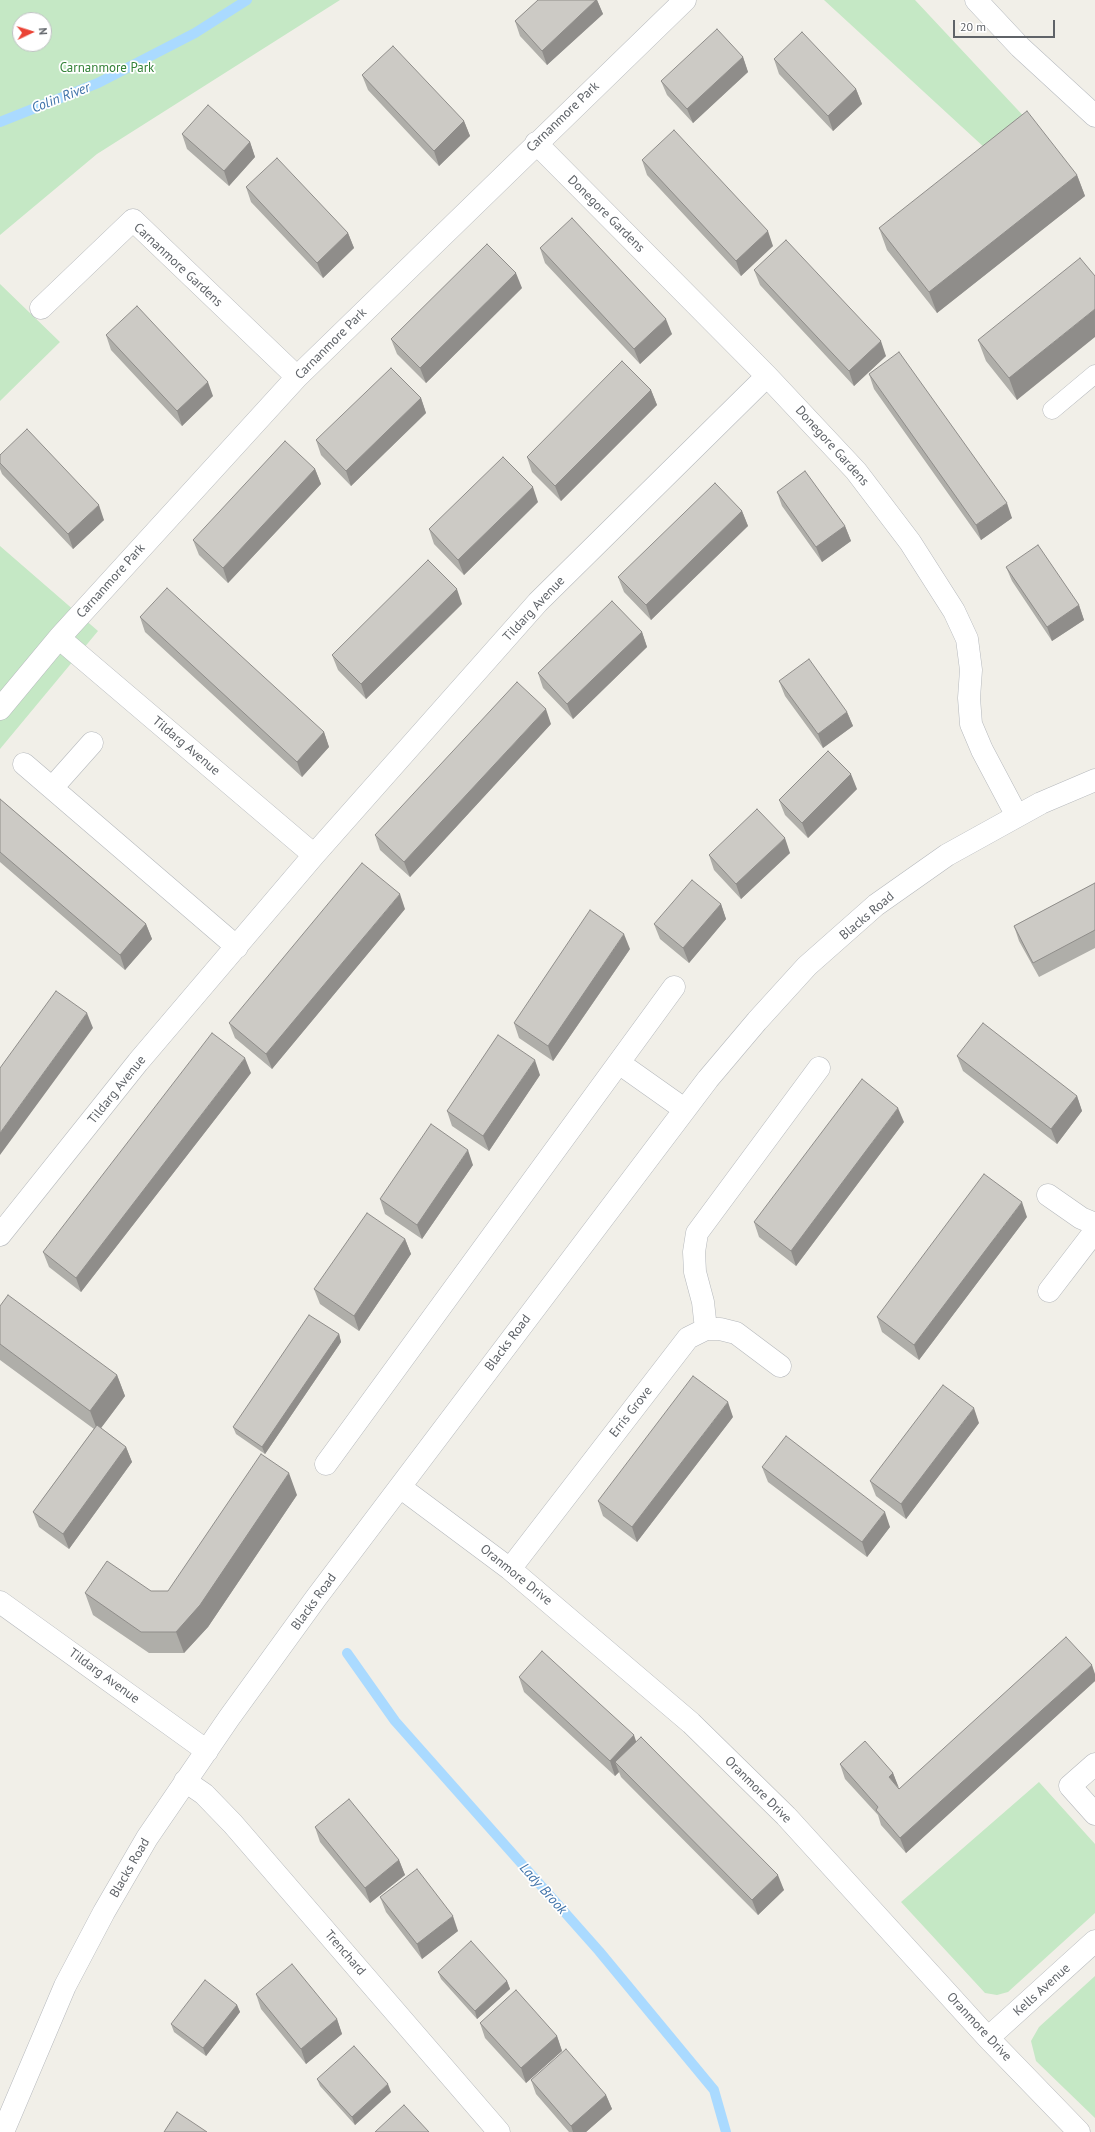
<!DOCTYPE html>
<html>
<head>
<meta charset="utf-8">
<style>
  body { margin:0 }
  #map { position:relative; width:1095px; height:2132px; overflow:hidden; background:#f1efe8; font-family:"PT Sans",sans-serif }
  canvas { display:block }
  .north { position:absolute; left:12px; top:12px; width:40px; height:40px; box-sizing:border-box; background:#fff; border:1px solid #bfc1c3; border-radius:50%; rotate:86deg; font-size:11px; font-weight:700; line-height:16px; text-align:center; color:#5f6368 }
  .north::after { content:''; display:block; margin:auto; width:14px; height:18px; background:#ea4335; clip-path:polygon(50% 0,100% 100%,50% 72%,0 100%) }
  .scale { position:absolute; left:953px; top:20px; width:102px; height:18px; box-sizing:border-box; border:2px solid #5f6368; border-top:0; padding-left:5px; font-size:12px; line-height:14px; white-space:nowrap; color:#5f6368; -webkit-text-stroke:3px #fff; paint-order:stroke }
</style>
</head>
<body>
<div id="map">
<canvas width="1095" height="2132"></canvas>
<div class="north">N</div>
<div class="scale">20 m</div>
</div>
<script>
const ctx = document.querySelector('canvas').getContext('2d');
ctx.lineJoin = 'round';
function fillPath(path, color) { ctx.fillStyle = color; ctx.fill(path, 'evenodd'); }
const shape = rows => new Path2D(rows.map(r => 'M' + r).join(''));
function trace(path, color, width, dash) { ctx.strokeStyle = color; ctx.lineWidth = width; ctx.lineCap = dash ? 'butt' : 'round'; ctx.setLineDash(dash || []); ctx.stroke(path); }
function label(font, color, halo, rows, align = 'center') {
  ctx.font = font + ' "PT Sans",sans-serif'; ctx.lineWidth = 3.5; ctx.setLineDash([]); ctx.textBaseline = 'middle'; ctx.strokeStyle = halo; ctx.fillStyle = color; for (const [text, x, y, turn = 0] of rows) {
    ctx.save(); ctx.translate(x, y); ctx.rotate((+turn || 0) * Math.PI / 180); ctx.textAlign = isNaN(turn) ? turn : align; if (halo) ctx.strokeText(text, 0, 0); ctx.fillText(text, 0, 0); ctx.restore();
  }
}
fillPath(shape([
  [0,0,340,0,97,154,0,235],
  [20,20,44,20,44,44,20,44],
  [824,0,915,0,1030,123,986,149],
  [0,284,60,342,0,401],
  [0,546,98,631,0,749],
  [1039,1782,1095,1844,1095,1913,1008,1992,997,1995,985,1993,901,1902],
  [1095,1976,1095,2118,1036,2061,1031,2041,1039,2027]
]), '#c5e8c5');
trace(shape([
  [0,122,98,83,195,33,247,0],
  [347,1653,395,1721,599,1951,714,2090,726,2132]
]), '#aadaff', 10);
const service = shape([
  [1052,410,1095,374]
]);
const minor = shape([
  [536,143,767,376,856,471,910,542,954,611,967,639,971,670,969,698,971,724,982,750,1017,816],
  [41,308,133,220,297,377],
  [59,638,314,855],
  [0,709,59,638,297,377,685,0],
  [24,764,237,947],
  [52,788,92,743],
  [619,1063,684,1109],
  [1048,1195,1081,1218,1095,1224],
  [0,1235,138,1062,314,855,538,602,767,376],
  [1049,1291,1095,1231],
  [706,1329,703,1302,695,1272,694,1252,697,1233,819,1068],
  [326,1464,674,987],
  [400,1487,510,1569,691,1723,786,1816,988,2038,1079,2132],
  [510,1569,688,1338,706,1329,720,1329,736,1333,780,1366],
  [0,1602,207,1751],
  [1095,1764,1070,1786,1095,1814],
  [185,1781,204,1794,233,1824,499,2132],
  [988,2038,1095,1941],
  [3,2132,65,1986,104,1912,147,1838,229,1718,316,1598,708,1079,757,1021,807,966,876,905,947,855,1041,803,1095,780]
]);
const secondary = shape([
  [976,0,1020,47,1095,116]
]);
trace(service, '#b5b8bc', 19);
trace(minor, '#b5b8bc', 23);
trace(secondary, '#b6babf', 23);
trace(service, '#fff', 18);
trace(minor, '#fff', 22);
trace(secondary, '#fff', 22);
fillPath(shape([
  [538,0,597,0,603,14,547,65,520,36,515,21],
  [743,57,748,72,693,123,667,95,661,81],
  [774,59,856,89,862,104,833,131,779,74],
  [362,75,464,121,470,136,439,166,368,90],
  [182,134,250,142,255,157,229,186,187,149],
  [642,160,773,246,741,276,647,175],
  [1077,175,1085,196,937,313,887,250,879,228],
  [246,187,348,233,354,248,323,278,251,202],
  [540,248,672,334,640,364,545,263],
  [754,270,886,356,854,386,760,285],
  [1095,276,1017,400,986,361,978,340],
  [522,288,426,383,397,354,391,339],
  [106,335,213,396,182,426,111,350],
  [869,374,1012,518,981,540,874,389],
  [651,390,657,405,561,501,532,472,527,457],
  [421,398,426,413,351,486,321,455,316,440],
  [0,455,104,520,73,549,2,474,0,469],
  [315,469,321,484,228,583,199,555,193,540],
  [777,492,845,526,851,541,822,562,782,506],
  [538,502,464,575,434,544,429,529],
  [742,511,748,526,651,620,624,592,618,577],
  [1006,567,1079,605,1084,620,1052,641,1012,581],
  [462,604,366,699,338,670,332,655],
  [140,617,324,732,329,747,302,777,145,632],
  [642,632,647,647,573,719,543,688,538,673],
  [779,681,847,712,853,726,823,748,785,696],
  [551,724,410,877,380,850,375,835],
  [857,789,808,838,785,815,779,800],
  [0,799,146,924,152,939,125,970,0,862],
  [790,853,741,899,714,870,709,855],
  [1095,883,1095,948,1039,977,1019,941,1014,926],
  [721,904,726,919,689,963,660,939,654,924],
  [405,909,272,1069,235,1038,229,1023],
  [630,949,553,1061,519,1038,514,1023],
  [957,1056,1077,1096,1082,1111,1057,1144,963,1071],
  [251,1073,81,1292,49,1267,43,1252],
  [540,1075,489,1151,452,1126,447,1111],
  [904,1122,796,1266,759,1237,754,1222],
  [473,1165,422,1239,385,1214,380,1199],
  [1027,1217,919,1360,882,1332,877,1317],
  [405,1239,411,1254,359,1331,320,1304,314,1289],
  [0,1306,117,1375,125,1396,101,1428,126,1447,132,1462,69,1549,39,1527,33,1512,94,1429,0,1360],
  [339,1334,341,1342,265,1454,236,1434,233,1427],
  [733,1417,637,1542,603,1516,598,1501],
  [979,1423,906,1519,876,1496,870,1481],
  [762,1467,890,1527,867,1557,768,1482],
  [297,1495,208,1627,184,1653,149,1653,93,1615,85,1593,168,1591],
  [1095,1674,1095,1681,906,1853,881,1825,878,1815,845,1779,840,1764,893,1773,898,1787,899,1789],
  [519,1677,636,1742,784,1890,758,1915,621,1777,619,1772,615,1776,524,1692],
  [315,1827,399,1860,405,1875,370,1903,320,1842],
  [380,1897,458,1931,422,1959,386,1912],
  [438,1972,507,1981,510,1989,477,2019,441,1979],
  [256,1994,337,2019,342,2034,306,2064,261,2009],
  [237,2005,240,2012,206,2056,174,2032,171,2024],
  [480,2023,557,2036,562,2051,526,2083,485,2038],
  [317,2079,391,2092,355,2125,320,2086],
  [531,2080,606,2095,612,2109,586,2132,569,2132,536,2094]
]), '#afaea9');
fillPath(shape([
  [596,0,597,0,603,14,547,65,542,51],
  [743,57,748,72,693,123,687,109],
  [856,89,862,104,833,131,828,116],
  [464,121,470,136,439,166,434,151],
  [250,142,255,157,229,186,224,171],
  [1077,175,1085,196,937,313,929,292],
  [768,231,773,246,741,276,736,261],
  [348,233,354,248,323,278,317,263],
  [516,273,522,288,426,383,420,368],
  [1095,309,1095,337,1017,400,1009,378],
  [666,319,672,334,640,364,634,349],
  [881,341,886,356,854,386,849,371],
  [208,382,213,396,182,426,177,411],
  [651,390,657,405,561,501,555,486],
  [421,398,426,413,351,486,346,471],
  [315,469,321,484,228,583,223,568],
  [533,487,538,502,464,575,458,560],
  [1007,503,1012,518,981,540,976,525],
  [99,505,104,520,73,549,68,534],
  [742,511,748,526,651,620,646,605],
  [845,526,851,541,822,562,816,547],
  [457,589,462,604,366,699,361,684],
  [1079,605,1084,620,1052,641,1047,627],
  [642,632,647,647,573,719,567,704],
  [546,709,551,724,410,877,404,862],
  [847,712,853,726,823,748,818,734],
  [324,732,329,747,302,777,297,762],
  [851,774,857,789,808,838,802,823],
  [785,838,790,853,741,899,736,884],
  [400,894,405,909,272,1069,266,1054],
  [721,904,726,919,689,963,683,948],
  [146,924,152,939,125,970,120,955],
  [624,934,630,949,553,1061,548,1046],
  [87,1013,93,1028,0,1155,0,1133],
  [245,1058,251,1073,81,1292,76,1278],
  [535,1060,540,1075,489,1151,483,1136],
  [1077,1096,1082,1111,1057,1144,1051,1129],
  [898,1108,904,1122,796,1266,791,1251],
  [468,1150,473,1165,422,1239,417,1225],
  [1022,1202,1027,1217,919,1360,914,1345],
  [405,1239,411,1254,359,1331,354,1316],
  [339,1334,341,1342,265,1454,262,1447],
  [117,1375,125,1396,98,1432,90,1411],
  [728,1402,733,1417,637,1542,632,1527],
  [974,1408,979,1423,906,1519,901,1504],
  [126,1447,132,1462,69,1549,63,1534],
  [289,1473,297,1495,208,1627,184,1653,176,1632],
  [885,1512,890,1527,867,1557,862,1542],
  [1092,1665,1095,1674,1095,1681,906,1853,900,1838],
  [634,1735,639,1750,615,1762,619,1772,615,1776,610,1761],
  [893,1773,899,1788,889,1777],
  [399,1860,405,1875,370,1903,365,1888],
  [778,1875,784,1890,758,1915,752,1900],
  [453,1916,458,1931,422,1959,417,1944],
  [507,1981,510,1989,477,2019,475,2011],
  [237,2005,240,2012,206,2056,203,2048],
  [337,2019,342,2034,306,2064,301,2049],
  [557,2036,562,2051,526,2083,521,2068],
  [388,2084,391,2092,355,2125,352,2117],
  [606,2095,612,2109,586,2132,573,2132,571,2126]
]), '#8f8d8a');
const building = shape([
  [538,0,596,0,542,51,515,21,538,0],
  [717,29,743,57,687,109,661,81,717,29],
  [802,32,856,89,828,116,774,59,802,32],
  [393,46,464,121,434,151,362,75,393,46],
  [208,105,250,142,224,171,182,134,208,105],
  [1027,111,1077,175,929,292,879,228,1027,111],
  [674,130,768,231,736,261,642,160,674,130],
  [277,158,348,233,317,263,246,187,277,158],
  [572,218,666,319,634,349,540,248,572,218],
  [786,240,881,341,849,371,754,270,786,240],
  [487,244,516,273,420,368,391,339,487,244],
  [1080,258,1095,276,1095,309,1009,378,978,340,1080,258],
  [137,306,208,382,177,411,106,335,137,306],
  [899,352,1007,503,976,525,869,374,899,352],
  [622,361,651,390,555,486,527,457,622,361],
  [391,368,421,398,346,471,316,440,391,368],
  [27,429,99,505,68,534,0,463,0,455,27,429],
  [285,441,315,469,223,568,193,540,285,441],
  [503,457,533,487,458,560,429,529,503,457],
  [805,471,845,526,816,547,777,492,805,471],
  [715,483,742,511,646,605,618,577,715,483],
  [1038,545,1079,605,1047,627,1006,567,1038,545],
  [428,560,457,589,361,684,332,655,428,560],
  [167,588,324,732,297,762,140,617,167,588],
  [612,601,642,632,567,704,538,673,612,601],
  [809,659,847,712,818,734,779,681,809,659],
  [517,682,546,709,404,862,375,835,517,682],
  [828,751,851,774,802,823,779,800,828,751],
  [0,799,146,924,120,955,0,852,0,799],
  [757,809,785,838,736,884,709,855,757,809],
  [362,863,400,894,266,1054,229,1023,362,863],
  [692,880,721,904,683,948,654,924,692,880],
  [1095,883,1095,930,1033,963,1014,926,1095,883],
  [590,910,624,934,548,1046,514,1023,590,910],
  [56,991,87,1013,0,1133,0,1068,56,991],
  [983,1023,1077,1096,1051,1129,957,1056,983,1023],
  [212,1033,245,1058,76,1278,43,1252,212,1033],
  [498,1035,535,1060,483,1136,447,1111,498,1035],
  [862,1079,898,1108,791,1251,754,1222,862,1079],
  [431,1124,468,1150,417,1225,380,1199,431,1124],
  [984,1174,1022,1202,914,1345,877,1317,984,1174],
  [367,1213,405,1239,354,1316,314,1289,367,1213],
  [8,1295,117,1375,90,1411,0,1344,0,1306,8,1295],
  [309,1315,339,1334,262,1447,233,1427,309,1315],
  [693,1376,728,1402,632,1527,598,1501,693,1376],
  [943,1385,974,1408,901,1504,870,1481,943,1385],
  [97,1425,126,1447,63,1534,33,1512,97,1425],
  [786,1436,885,1512,862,1542,762,1467,786,1436],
  [261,1454,289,1473,200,1605,176,1632,141,1632,85,1593,107,1561,151,1591,168,1591,261,1454],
  [1066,1637,1092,1665,900,1838,876,1810,878,1807,840,1764,865,1741,893,1773,889,1777,899,1789,1066,1637],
  [542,1651,634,1735,610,1761,519,1677,542,1651],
  [641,1737,778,1875,752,1900,615,1762,641,1737],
  [349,1799,399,1860,365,1888,315,1827,349,1799],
  [417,1869,453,1916,417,1944,380,1897,417,1869],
  [471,1941,507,1981,475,2011,438,1972,471,1941],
  [292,1964,337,2019,301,2049,256,1994,292,1964],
  [205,1980,237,2005,203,2048,171,2024,205,1980],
  [516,1990,557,2036,521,2068,480,2023,516,1990],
  [354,2046,388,2084,352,2117,317,2079,354,2046],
  [566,2049,606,2095,571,2126,531,2080,566,2049],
  [404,2105,429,2132,375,2132,404,2105],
  [177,2112,207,2132,164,2132,177,2112]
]);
fillPath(building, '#cccac5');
trace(building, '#8f8d8a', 1);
label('13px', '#348238', '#fff', [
  ["Carnanmore Park",107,68]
]);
label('13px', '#5f6368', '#fff', [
  ["Carnanmore Park",563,117,-44],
  ["Donegore Gardens",606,214,45],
  ["Carnanmore Gardens",178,265,43],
  ["Carnanmore Park",331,344,-45],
  ["Donegore Gardens",832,446,48],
  ["Carnanmore Park",111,581,-48],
  ["Tildarg Avenue",534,609,-47],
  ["Tildarg Avenue",186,746,40],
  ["Blacks Road",867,916,-40],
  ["Tildarg Avenue",117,1090,-51],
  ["Blacks Road",508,1343,-53],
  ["Erris Grove",631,1412,-52],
  ["Oranmore Drive",516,1575,39],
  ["Blacks Road",314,1602,-54],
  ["Tildarg Avenue",104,1676,36],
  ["Oranmore Drive",758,1790,45],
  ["Blacks Road",130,1868,-60],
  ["Trenchard",345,1953,49],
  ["Kells Avenue",1042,1990,-42],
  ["Oranmore Drive",979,2027,47]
]);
label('italic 14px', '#4174aa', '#fff', [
  ["Colin River",61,98,-21],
  ["Lady Brook",543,1889,48]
]);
</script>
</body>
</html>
